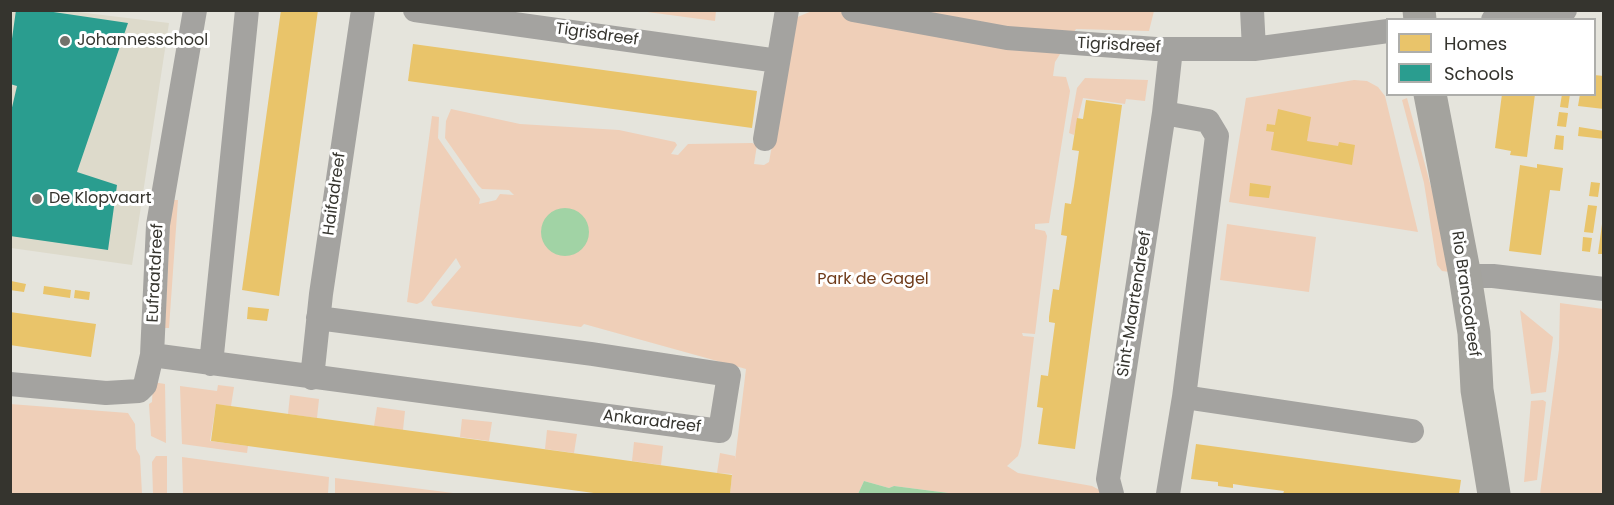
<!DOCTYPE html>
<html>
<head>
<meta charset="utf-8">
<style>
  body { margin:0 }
  #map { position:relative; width:1614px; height:505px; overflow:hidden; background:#e5e4dc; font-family:Poppins,sans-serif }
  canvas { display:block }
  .frame { position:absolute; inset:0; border:12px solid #35342e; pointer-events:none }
  .legend { position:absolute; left:1386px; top:18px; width:210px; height:78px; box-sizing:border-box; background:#fff; border:2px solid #aeaeab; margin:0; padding:8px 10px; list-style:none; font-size:18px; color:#35342e }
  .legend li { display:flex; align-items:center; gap:12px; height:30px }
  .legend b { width:30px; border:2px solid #aeaeab }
</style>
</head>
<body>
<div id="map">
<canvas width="1614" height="505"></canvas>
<div class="frame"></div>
<ul class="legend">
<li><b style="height:16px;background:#e9c46a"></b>Homes</li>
<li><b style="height:16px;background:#2a9d8f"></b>Schools</li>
</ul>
</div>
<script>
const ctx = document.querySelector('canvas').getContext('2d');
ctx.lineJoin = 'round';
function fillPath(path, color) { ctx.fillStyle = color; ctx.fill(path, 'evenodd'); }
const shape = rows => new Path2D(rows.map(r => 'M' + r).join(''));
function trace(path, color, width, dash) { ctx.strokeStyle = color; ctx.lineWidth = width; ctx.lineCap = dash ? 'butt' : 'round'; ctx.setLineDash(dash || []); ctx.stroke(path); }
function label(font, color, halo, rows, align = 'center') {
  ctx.font = font + ' Poppins,sans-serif'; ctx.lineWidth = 6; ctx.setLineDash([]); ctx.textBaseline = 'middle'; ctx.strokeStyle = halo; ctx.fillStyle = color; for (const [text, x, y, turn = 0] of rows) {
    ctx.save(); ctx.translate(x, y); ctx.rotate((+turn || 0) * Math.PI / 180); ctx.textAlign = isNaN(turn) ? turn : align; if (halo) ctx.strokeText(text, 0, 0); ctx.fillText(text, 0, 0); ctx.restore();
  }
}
fillPath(shape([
  [11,11,69,11,169,23,132,265,11,248]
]), '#dddacb');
fillPath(shape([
  [640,11,716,11,715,21],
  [812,11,1154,11,1149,31,1076,29,1055,62,1053,76,1066,77,1070,91,1049,223,1035,224,1035,229,1045,231,1047,236,1035,334,1022,333,1023,336,1034,337,1021,446,1018,456,1007,466,1018,473,1092,486,1107,494,956,494,894,486,889,488,864,481,858,494,730,494,732,474,717,473,720,453,735,456,735,460,746,369,584,324,581,327,433,306,431,302,461,267,456,258,423,301,417,304,407,302,432,116,439,117,438,138,480,199,479,204,496,200,500,194,514,195,509,190,482,189,478,185,445,138,446,121,451,109,520,124,619,130,675,142,677,145,671,154,678,155,688,144,752,143,757,145,754,164,764,165,769,162,795,18],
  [1085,78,1148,80,1145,101,1126,99,1125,104,1083,98,1074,135,1069,133,1077,88],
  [1354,80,1367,81,1378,87,1385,96,1418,232,1229,202,1246,98],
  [1407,98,1434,198,1450,272,1442,271,1437,265,1424,183,1402,100],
  [171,200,178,200,169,328,165,328],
  [1227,224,1316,237,1309,292,1220,280],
  [1560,303,1603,309,1603,494,1540,494,1559,349],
  [1520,310,1553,337,1546,392,1531,394],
  [153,382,165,384,166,443,151,436,149,404,152,402],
  [218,385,234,387,231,406,216,405,210,441,248,446,247,453,182,444,180,386,217,391],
  [290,395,319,399,317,418,288,414],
  [1543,400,1546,402,1537,480,1524,482,1531,401],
  [10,404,128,413,135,424,136,449,140,456,142,494,11,494],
  [377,407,405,411,403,430,374,426],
  [462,419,492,422,489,441,460,437],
  [547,430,577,434,574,453,545,449],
  [634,442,663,446,661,465,632,461],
  [156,456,167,456,167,494,153,494,152,462],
  [182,457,329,477,328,494,183,494],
  [335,478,461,494,335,494]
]), '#efcfb8');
fillPath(shape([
  '541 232a24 24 0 1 1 48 0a24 24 0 1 1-48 0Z',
  [864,481,889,488,894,486,956,494,858,494]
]), '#a1d3a5');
fillPath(shape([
  [281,10,318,10,279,296,242,290],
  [413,44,757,91,752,128,408,81],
  [1594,75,1604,76,1604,109,1578,106,1580,94,1594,94],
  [1502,94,1535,94,1527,157,1510,155,1511,151,1495,148],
  [1562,94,1570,94,1568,108,1560,107],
  [1086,100,1122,105,1075,449,1038,444,1043,408,1037,407,1041,375,1048,376,1055,323,1049,322,1049,317,1053,289,1059,290,1067,236,1061,235,1065,203,1071,204,1074,186,1079,151,1072,150,1077,118,1083,119],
  [1278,109,1311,117,1307,141,1338,146,1339,142,1355,145,1352,165,1271,150,1274,132,1266,131,1267,124,1275,125],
  [1559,112,1568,113,1566,127,1557,126],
  [1579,127,1604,131,1604,139,1578,136],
  [1556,135,1564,136,1563,150,1554,149],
  [1537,164,1563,168,1560,191,1550,190,1541,255,1509,251,1520,165,1537,168],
  [1591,182,1600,183,1598,197,1589,196],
  [1250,183,1271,186,1269,198,1249,196],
  [1588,205,1597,206,1593,233,1584,232],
  [1602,224,1604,224,1604,254,1598,254],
  [1583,237,1592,238,1590,252,1582,251],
  [11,281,26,284,24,292,10,290],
  [44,286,71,290,70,298,43,294],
  [75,290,90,292,89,300,74,298],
  [248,307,269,309,267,321,247,319],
  [10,312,96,324,91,357,10,345],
  [216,404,732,475,730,494,601,494,211,441],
  [1196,444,1461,480,1459,494,1283,494,1284,491,1246,486,1233,484,1233,488,1218,486,1218,482,1191,479]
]), '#e9c46a');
fillPath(shape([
  [16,10,40,10,128,23,77,172,117,185,108,250,10,236,10,116,17,86,10,84,10,53]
]), '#2a9d8f');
trace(shape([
  [415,10,778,61],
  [853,10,1007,38,1156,49,1254,49,1388,31],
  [1252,10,1254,49],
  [1493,20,1565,10],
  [1164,113,1208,121,1217,136,1184,397,1168,494],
  [765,139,787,10],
  [1465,276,1493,276,1604,289],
  [152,355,720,431,729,375,592,354,318,318],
  [211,364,247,10],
  [312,378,321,294,363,10],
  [10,384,106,393,139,391,145,385,152,355,158,225,195,10],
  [1184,397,1412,431],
  [1112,494,1108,479,1164,113,1171,49]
]), '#a4a3a0', 24);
trace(shape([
  [1419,10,1420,20],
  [1430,94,1465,276,1474,333,1477,390,1494,494]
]), '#a4a39e', 33);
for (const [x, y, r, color] of [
  [65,41,6,"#73726b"],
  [37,199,6,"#73726b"]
]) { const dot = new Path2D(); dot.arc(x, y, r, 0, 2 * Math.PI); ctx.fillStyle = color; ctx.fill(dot); trace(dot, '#fff', 2); }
label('16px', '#35342e', '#fff', [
  ["Tigrisdreef",597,35,8],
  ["Tigrisdreef",1119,46,3],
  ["Haifadreef",335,194,-82],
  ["Eufraatdreef",156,273,-87],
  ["Rio Brancodreef",1465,294,82],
  ["Sint-Maartendreef",1135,304,-81],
  ["Ankaradreef",652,422,7]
]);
label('16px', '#35342e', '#fff', [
  ["Johannesschool",77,41],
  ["De Klopvaart",49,199]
], 'left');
label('16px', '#6f3b1a', '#fff', [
  ["Park de Gagel",873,280]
]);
</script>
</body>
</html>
